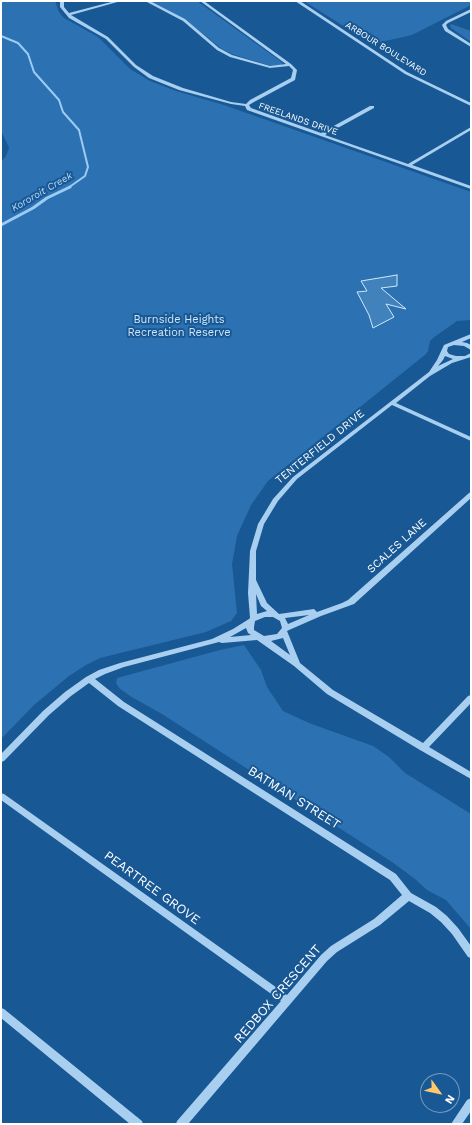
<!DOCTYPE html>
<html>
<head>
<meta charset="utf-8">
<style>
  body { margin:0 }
  #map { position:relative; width:472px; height:1125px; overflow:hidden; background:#185894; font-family:"Work Sans",sans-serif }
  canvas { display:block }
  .frame { position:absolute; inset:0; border:2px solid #fff; pointer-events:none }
  .north { position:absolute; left:420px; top:1073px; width:40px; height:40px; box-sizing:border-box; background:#185894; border:1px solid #749bbf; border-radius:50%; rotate:123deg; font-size:11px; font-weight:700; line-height:16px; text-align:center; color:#fff }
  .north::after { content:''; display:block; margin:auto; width:14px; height:18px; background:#ffc869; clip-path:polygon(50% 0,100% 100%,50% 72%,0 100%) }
</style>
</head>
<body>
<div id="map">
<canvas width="472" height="1125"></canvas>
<div class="frame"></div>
<div class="north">N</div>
</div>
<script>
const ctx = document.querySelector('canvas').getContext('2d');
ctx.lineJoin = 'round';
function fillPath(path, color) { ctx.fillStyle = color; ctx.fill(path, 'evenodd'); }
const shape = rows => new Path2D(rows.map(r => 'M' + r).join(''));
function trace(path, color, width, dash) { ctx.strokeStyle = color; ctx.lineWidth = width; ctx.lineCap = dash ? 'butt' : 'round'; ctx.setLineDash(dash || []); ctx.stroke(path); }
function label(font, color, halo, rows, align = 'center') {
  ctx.font = font + ' "Work Sans",sans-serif'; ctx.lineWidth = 4; ctx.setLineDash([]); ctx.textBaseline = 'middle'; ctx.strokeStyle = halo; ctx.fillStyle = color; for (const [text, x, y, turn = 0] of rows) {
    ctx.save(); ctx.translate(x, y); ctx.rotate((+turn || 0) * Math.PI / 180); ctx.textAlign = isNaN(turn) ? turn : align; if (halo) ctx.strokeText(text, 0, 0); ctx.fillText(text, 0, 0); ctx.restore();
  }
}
fillPath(shape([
  [1,1,55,1,59,12,64,18,98,37,130,69,150,81,176,91,224,105,471,192,471,320,457,321,433,338,430,341,428,351,426,354,268,481,251,505,237,536,232,564,237,613,231,621,206,632,100,658,86,665,69,676,34,705,1,739,1,162,6,156,9,148,1,130],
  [150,1,197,1,283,63,280,66,271,66,232,54,222,49,184,19],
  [304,1,471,1,471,5,412,35,372,44],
  [451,24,471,31,471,42,451,28,450,26],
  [244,645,261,670,267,687,283,711,309,723,373,746,389,757,405,773,471,814,471,929,446,900,427,890,415,879,392,862,162,714,130,696,119,688,116,683,117,678,220,650]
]), '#2c72b3');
trace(shape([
  [1,36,18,43,28,54,34,72,59,100,63,112,79,130,88,167,85,176,68,188]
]), '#9ccbf3', 2);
trace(shape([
  [1,225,33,208,47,198,70,187]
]), '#9ccbf3', 3);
const building = shape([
  [397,275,397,286,381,288,406,309,386,304,394,317,373,328,369,315,357,292,367,291,361,281,397,275]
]);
fillPath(building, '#4181bc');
trace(building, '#d0e7fb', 1);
fillPath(shape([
  [60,1,64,1,64,7,69,13,115,1,121,1,71,15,108,37,136,65,153,76,183,88,231,102,246,104,250,100,291,78,293,70,289,66,270,68,230,57,217,50,183,21,145,1,150,1,185,19,219,48,232,55,270,66,286,64,200,1,204,1,291,64,297,70,295,80,254,102,249,105,251,108,321,133,370,106,374,106,374,108,325,135,408,164,471,127,471,130,412,165,471,186,471,189,247,110,245,106,231,104,179,90,149,78,134,67,106,39,69,18,60,7,60,1],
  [295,1,300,1,407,72,471,103,471,106,405,74,295,1],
  [471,9,471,12,448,23,446,25,448,29,471,44,471,47,445,31,442,25,446,21,471,9],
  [471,334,471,338,462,342,467,343,471,345,471,350,464,346,454,345,448,347,447,351,449,354,456,356,465,356,471,353,471,357,452,363,430,376,396,403,471,437,471,441,392,405,297,479,278,501,264,524,256,551,256,580,267,603,279,614,314,609,317,612,342,603,348,600,469,493,471,492,471,498,354,604,321,616,289,630,287,631,300,663,333,690,423,743,468,696,471,695,471,703,429,747,471,772,471,779,420,750,327,694,294,666,257,640,222,643,219,642,124,667,105,674,95,679,124,702,396,874,411,893,436,907,447,916,458,928,471,946,471,958,468,957,452,934,441,922,430,913,409,901,380,925,337,952,327,961,188,1124,176,1124,177,1121,281,1001,1,800,1,793,4,794,287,995,321,955,331,946,374,919,402,895,390,880,118,706,89,683,71,696,49,715,4,761,1,762,1,754,43,711,65,692,86,677,99,670,120,663,212,639,233,629,249,619,250,618,248,593,250,551,258,524,273,499,293,477,429,372,437,360,444,345,471,334],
  [445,356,453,359,438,366,443,360,445,356],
  [256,594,261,606,267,611,257,614,256,594],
  [309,615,288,624,285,618,309,615],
  [265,617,273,617,280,621,282,628,277,634,264,636,254,630,254,627,255,621,265,617],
  [246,628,248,633,251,635,230,637,246,628],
  [283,638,290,655,271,641,283,638],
  [1,1008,4,1009,142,1121,143,1124,130,1124,1,1018,1,1008],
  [471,1098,471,1111,462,1124,451,1124,467,1100,471,1098]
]), '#a9cff0');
label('9px', '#fff', '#185894', [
  ["ARBOUR BOULEVARD",386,49,32],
  ["FREELANDS DRIVE",298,119,19]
]);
label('italic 10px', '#b6d9f7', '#185894', [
  ["Kororoit Creek",42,192,-30]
]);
label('11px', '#d0e7fb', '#185894', [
  ["Burnside Heights",179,320],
  ["Recreation Reserve",179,333]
]);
label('11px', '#fff', '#185894', [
  ["TENTERFIELD DRIVE",320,447,-39],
  ["SCALES LANE",397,546,-42]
]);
label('13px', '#fff', '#185894', [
  ["BATMAN STREET",294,798,32],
  ["PEARTREE GROVE",152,888,36],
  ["REDBOX CRESCENT",278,994,-49]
]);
</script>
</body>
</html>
